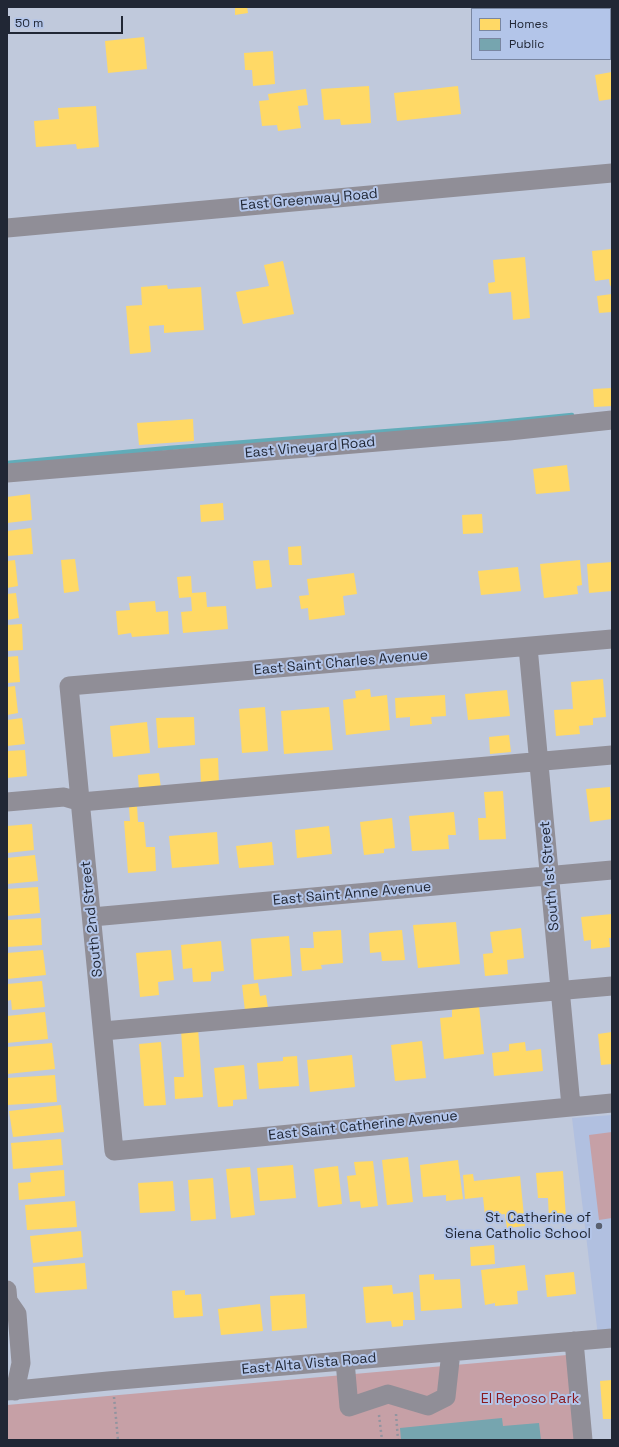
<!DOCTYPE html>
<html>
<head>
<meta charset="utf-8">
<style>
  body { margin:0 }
  #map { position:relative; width:619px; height:1447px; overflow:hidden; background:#c0c9dc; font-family:"Space Grotesk",sans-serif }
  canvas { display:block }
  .frame { position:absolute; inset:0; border:8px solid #212735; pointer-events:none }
  .legend { position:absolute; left:471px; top:8px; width:140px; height:52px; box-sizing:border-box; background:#b3c5e9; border:1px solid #7986a1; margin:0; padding:5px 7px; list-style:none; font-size:12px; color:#212735 }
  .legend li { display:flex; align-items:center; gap:8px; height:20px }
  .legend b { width:20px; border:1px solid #7986a1 }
  .scale { position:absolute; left:8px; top:16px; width:115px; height:18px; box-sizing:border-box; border:2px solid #212735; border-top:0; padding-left:5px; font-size:12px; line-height:14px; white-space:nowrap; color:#212735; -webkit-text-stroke:3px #b3c5e9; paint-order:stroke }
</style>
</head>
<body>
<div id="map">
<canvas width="619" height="1447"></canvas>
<div class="frame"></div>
<ul class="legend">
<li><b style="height:11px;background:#ffd966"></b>Homes</li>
<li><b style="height:11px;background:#76a5af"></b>Public</li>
</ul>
<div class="scale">50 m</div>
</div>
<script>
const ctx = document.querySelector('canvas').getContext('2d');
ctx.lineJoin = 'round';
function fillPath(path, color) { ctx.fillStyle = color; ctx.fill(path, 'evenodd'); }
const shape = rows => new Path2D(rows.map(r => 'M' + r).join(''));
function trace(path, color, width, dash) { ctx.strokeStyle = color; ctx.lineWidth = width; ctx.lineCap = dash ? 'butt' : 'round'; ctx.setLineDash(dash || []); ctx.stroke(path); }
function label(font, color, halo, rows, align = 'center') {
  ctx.font = font + ' "Space Grotesk",sans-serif'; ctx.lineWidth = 4; ctx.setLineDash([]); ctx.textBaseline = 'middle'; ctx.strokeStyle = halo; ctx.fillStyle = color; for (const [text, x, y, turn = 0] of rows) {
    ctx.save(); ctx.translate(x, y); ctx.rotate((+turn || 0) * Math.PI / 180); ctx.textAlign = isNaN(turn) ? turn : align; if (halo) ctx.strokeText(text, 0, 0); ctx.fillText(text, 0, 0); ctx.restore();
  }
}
fillPath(shape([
  [612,1115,612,1334,598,1336,572,1118]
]), '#b1c0e0');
fillPath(shape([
  [612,1132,612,1218,599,1220,589,1135],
  [567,1355,575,1440,7,1440,7,1405]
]), '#c6a0a6');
fillPath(shape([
  [235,7,247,7,248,13,235,15],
  [144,37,147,69,108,73,105,41],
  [273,51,275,84,253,86,252,70,245,70,244,53],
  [612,72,612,99,599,101,595,75],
  [369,86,371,123,341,125,340,119,324,120,321,89],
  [458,86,461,114,397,121,394,93],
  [306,89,308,105,298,106,301,128,278,131,277,125,262,126,259,101,269,100,268,94],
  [96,106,99,147,77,149,76,144,36,147,34,121,59,119,58,108],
  [612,249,612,285,610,286,609,279,595,281,592,251],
  [525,257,530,318,513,320,511,292,489,294,488,283,495,282,493,260],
  [283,261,294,314,243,324,236,292,269,286,264,265],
  [167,285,168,289,201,287,204,330,164,333,164,325,149,326,151,352,130,354,126,306,142,305,141,287],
  [612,294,612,312,599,313,597,296],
  [612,388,612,406,594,407,593,389],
  [193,419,194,441,139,445,137,423],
  [567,465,570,491,536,494,533,469],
  [30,494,32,520,7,523,7,497],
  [223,503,224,520,201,522,200,505],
  [482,514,483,533,463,534,462,515],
  [31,528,33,554,7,556,7,531],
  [301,546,302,565,289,565,288,547],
  [75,559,79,591,64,593,61,560],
  [15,560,18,586,7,588,7,561],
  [269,560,272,587,256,589,253,561],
  [580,560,582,585,577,586,578,594,544,598,540,564],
  [612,562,612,591,589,593,587,564],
  [518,567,521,591,481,595,478,571],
  [354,573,357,594,343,596,345,615,309,620,308,608,301,609,299,596,309,595,307,579],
  [191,576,192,593,206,592,207,607,226,606,228,629,183,633,181,612,192,611,191,597,179,598,177,577],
  [16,593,19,618,7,620,7,594],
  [155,601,156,612,168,611,169,634,132,637,131,633,118,635,116,611,130,610,129,603],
  [22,624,23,650,7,651,7,625],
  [18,656,20,682,7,683,7,657],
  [603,679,606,717,593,718,593,725,579,726,580,734,556,736,554,710,573,709,571,682],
  [15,686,18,713,7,715,7,687],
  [370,689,371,697,387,695,390,730,346,735,343,700,356,698,355,691],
  [507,690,510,716,468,720,465,694],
  [445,695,446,716,431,717,432,724,410,726,410,717,396,718,395,698],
  [265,707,268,751,242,753,239,709],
  [329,707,333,750,284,754,281,711],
  [194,717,195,745,158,748,156,718],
  [22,718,25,744,7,746,7,720],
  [147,722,150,753,113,757,110,726],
  [509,735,511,752,490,754,489,737],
  [25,750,27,776,7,778,7,751],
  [218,758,219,784,201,785,200,759],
  [159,773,161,788,139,790,138,775],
  [610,787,612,819,590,822,586,789],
  [503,791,506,839,479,840,478,818,486,818,484,792],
  [137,806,138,822,144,822,146,847,155,847,156,871,128,873,124,821,130,821,129,807],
  [454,812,456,835,448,835,449,849,412,851,409,816],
  [392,818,395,848,384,849,384,853,364,855,360,822],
  [32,824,34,850,7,853,7,826],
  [329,826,332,854,297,858,295,830],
  [217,832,219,864,172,868,169,836],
  [272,842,274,865,239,868,236,846],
  [35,855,38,881,7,884,7,858],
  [38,887,40,913,7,916,7,889],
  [612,914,612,938,609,938,610,947,591,949,591,940,584,941,581,917],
  [41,918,42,945,7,947,7,920],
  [456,922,460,964,418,968,413,925],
  [521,928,524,958,507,960,508,974,485,976,483,954,493,953,490,932],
  [341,930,343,963,321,965,322,969,302,971,300,948,314,948,313,932],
  [402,930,405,960,382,961,381,952,370,953,369,933],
  [289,936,292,976,254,980,251,939],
  [221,941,224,971,211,972,211,981,193,982,192,968,183,969,181,945],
  [43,950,46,975,7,979,7,953],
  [171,950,174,980,158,982,159,995,140,997,136,953],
  [42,981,45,1007,12,1010,11,1000,7,1001,7,984],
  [258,983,260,996,266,995,268,1008,245,1011,242,985],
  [479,1006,484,1054,444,1059,440,1018,452,1017,452,1009],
  [45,1012,48,1039,7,1043,7,1026,8,1026,7,1016],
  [198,1028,203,1097,175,1099,174,1077,184,1077,181,1030],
  [612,1032,612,1064,601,1065,598,1034],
  [422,1041,426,1078,395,1081,391,1045],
  [161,1042,166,1105,144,1106,139,1044],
  [525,1042,526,1051,541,1049,543,1071,494,1076,492,1053,509,1051,509,1044],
  [52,1043,55,1069,7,1074,7,1047],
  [352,1055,355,1087,310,1092,307,1060],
  [297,1056,299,1086,259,1089,257,1063,283,1061,283,1057],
  [244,1065,247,1099,233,1100,233,1106,218,1107,214,1068],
  [55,1075,57,1102,7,1105,7,1078],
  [61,1105,64,1132,13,1137,9,1111],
  [61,1139,63,1165,13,1169,11,1143],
  [408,1157,413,1202,387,1205,382,1160],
  [458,1160,463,1199,446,1201,446,1195,423,1197,420,1165],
  [373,1161,378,1206,361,1208,360,1201,350,1202,347,1176,356,1175,354,1162],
  [293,1165,296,1198,260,1201,257,1168],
  [338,1166,342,1204,318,1207,314,1169],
  [250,1167,255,1215,231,1218,226,1169],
  [64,1170,65,1196,19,1200,18,1183,31,1182,30,1173],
  [563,1171,566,1218,549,1219,548,1198,538,1198,536,1173],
  [473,1174,474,1181,520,1176,525,1226,507,1228,505,1214,485,1216,483,1197,465,1199,463,1175],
  [213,1178,216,1219,191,1221,188,1180],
  [173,1181,175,1211,140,1213,138,1183],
  [75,1201,77,1227,27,1230,25,1205],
  [81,1231,83,1257,33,1263,30,1236],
  [494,1245,495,1264,471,1266,470,1247],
  [85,1263,87,1289,35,1293,33,1267],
  [525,1265,528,1290,517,1291,518,1304,495,1306,495,1303,485,1305,481,1270],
  [574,1272,576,1294,547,1297,545,1275],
  [434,1274,434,1280,460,1279,462,1308,421,1311,419,1275],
  [392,1285,393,1294,413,1292,415,1320,403,1320,403,1326,392,1327,391,1321,366,1323,363,1287],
  [185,1290,185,1295,201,1294,203,1316,174,1318,172,1291],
  [305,1294,307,1328,272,1331,270,1296],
  [260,1304,263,1331,221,1335,218,1309],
  [612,1380,612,1419,603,1419,600,1381]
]), '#ffd966');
fillPath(shape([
  [502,1418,503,1426,539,1423,541,1440,401,1440,400,1428]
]), '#76a5af');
trace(shape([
  [7,463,169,448,479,424,572,415]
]), '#61acb9', 4.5);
trace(shape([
  [114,1397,118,1440],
  [396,1414,398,1440],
  [379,1415,382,1440]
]), '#92949f', 2.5, [2, 3]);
trace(shape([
  [7,228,612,173],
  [7,473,509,431,612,420],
  [612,639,69,686,114,1151,612,1103],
  [528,647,571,1106],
  [7,802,64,797,81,802,612,755],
  [92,917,612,870],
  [103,1031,612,986],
  [7,1290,8,1301,17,1314,21,1363,15,1391],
  [574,1341,583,1440],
  [345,1361,349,1407,388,1394,428,1406,446,1397,451,1352],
  [7,1391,108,1381,612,1338]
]), '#908e97', 19);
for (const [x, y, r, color] of [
  [599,1226,4,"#59606f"]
]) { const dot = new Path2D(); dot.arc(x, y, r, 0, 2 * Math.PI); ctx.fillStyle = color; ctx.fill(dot); trace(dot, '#b3c5e9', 1.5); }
label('14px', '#212735', '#b3c5e9', [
  ["East Greenway Road",309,200,-5],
  ["East Vineyard Road",310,448,-5],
  ["East Saint Charles Avenue",341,663,-5],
  ["South 1st Street",550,876,-95],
  ["East Saint Anne Avenue",352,894,-5],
  ["South 2nd Street",92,919,-96],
  ["East Saint Catherine Avenue",363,1126,-6],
  ["East Alta Vista Road",309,1364,-5]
]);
label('14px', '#212735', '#b3c5e9', [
  ["St. Catherine of",591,1218],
  ["Siena Catholic School",591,1234]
], 'right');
label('14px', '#8a1a1f', '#b3c5e9', [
  ["El Reposo Park",530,1399]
]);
</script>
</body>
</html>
